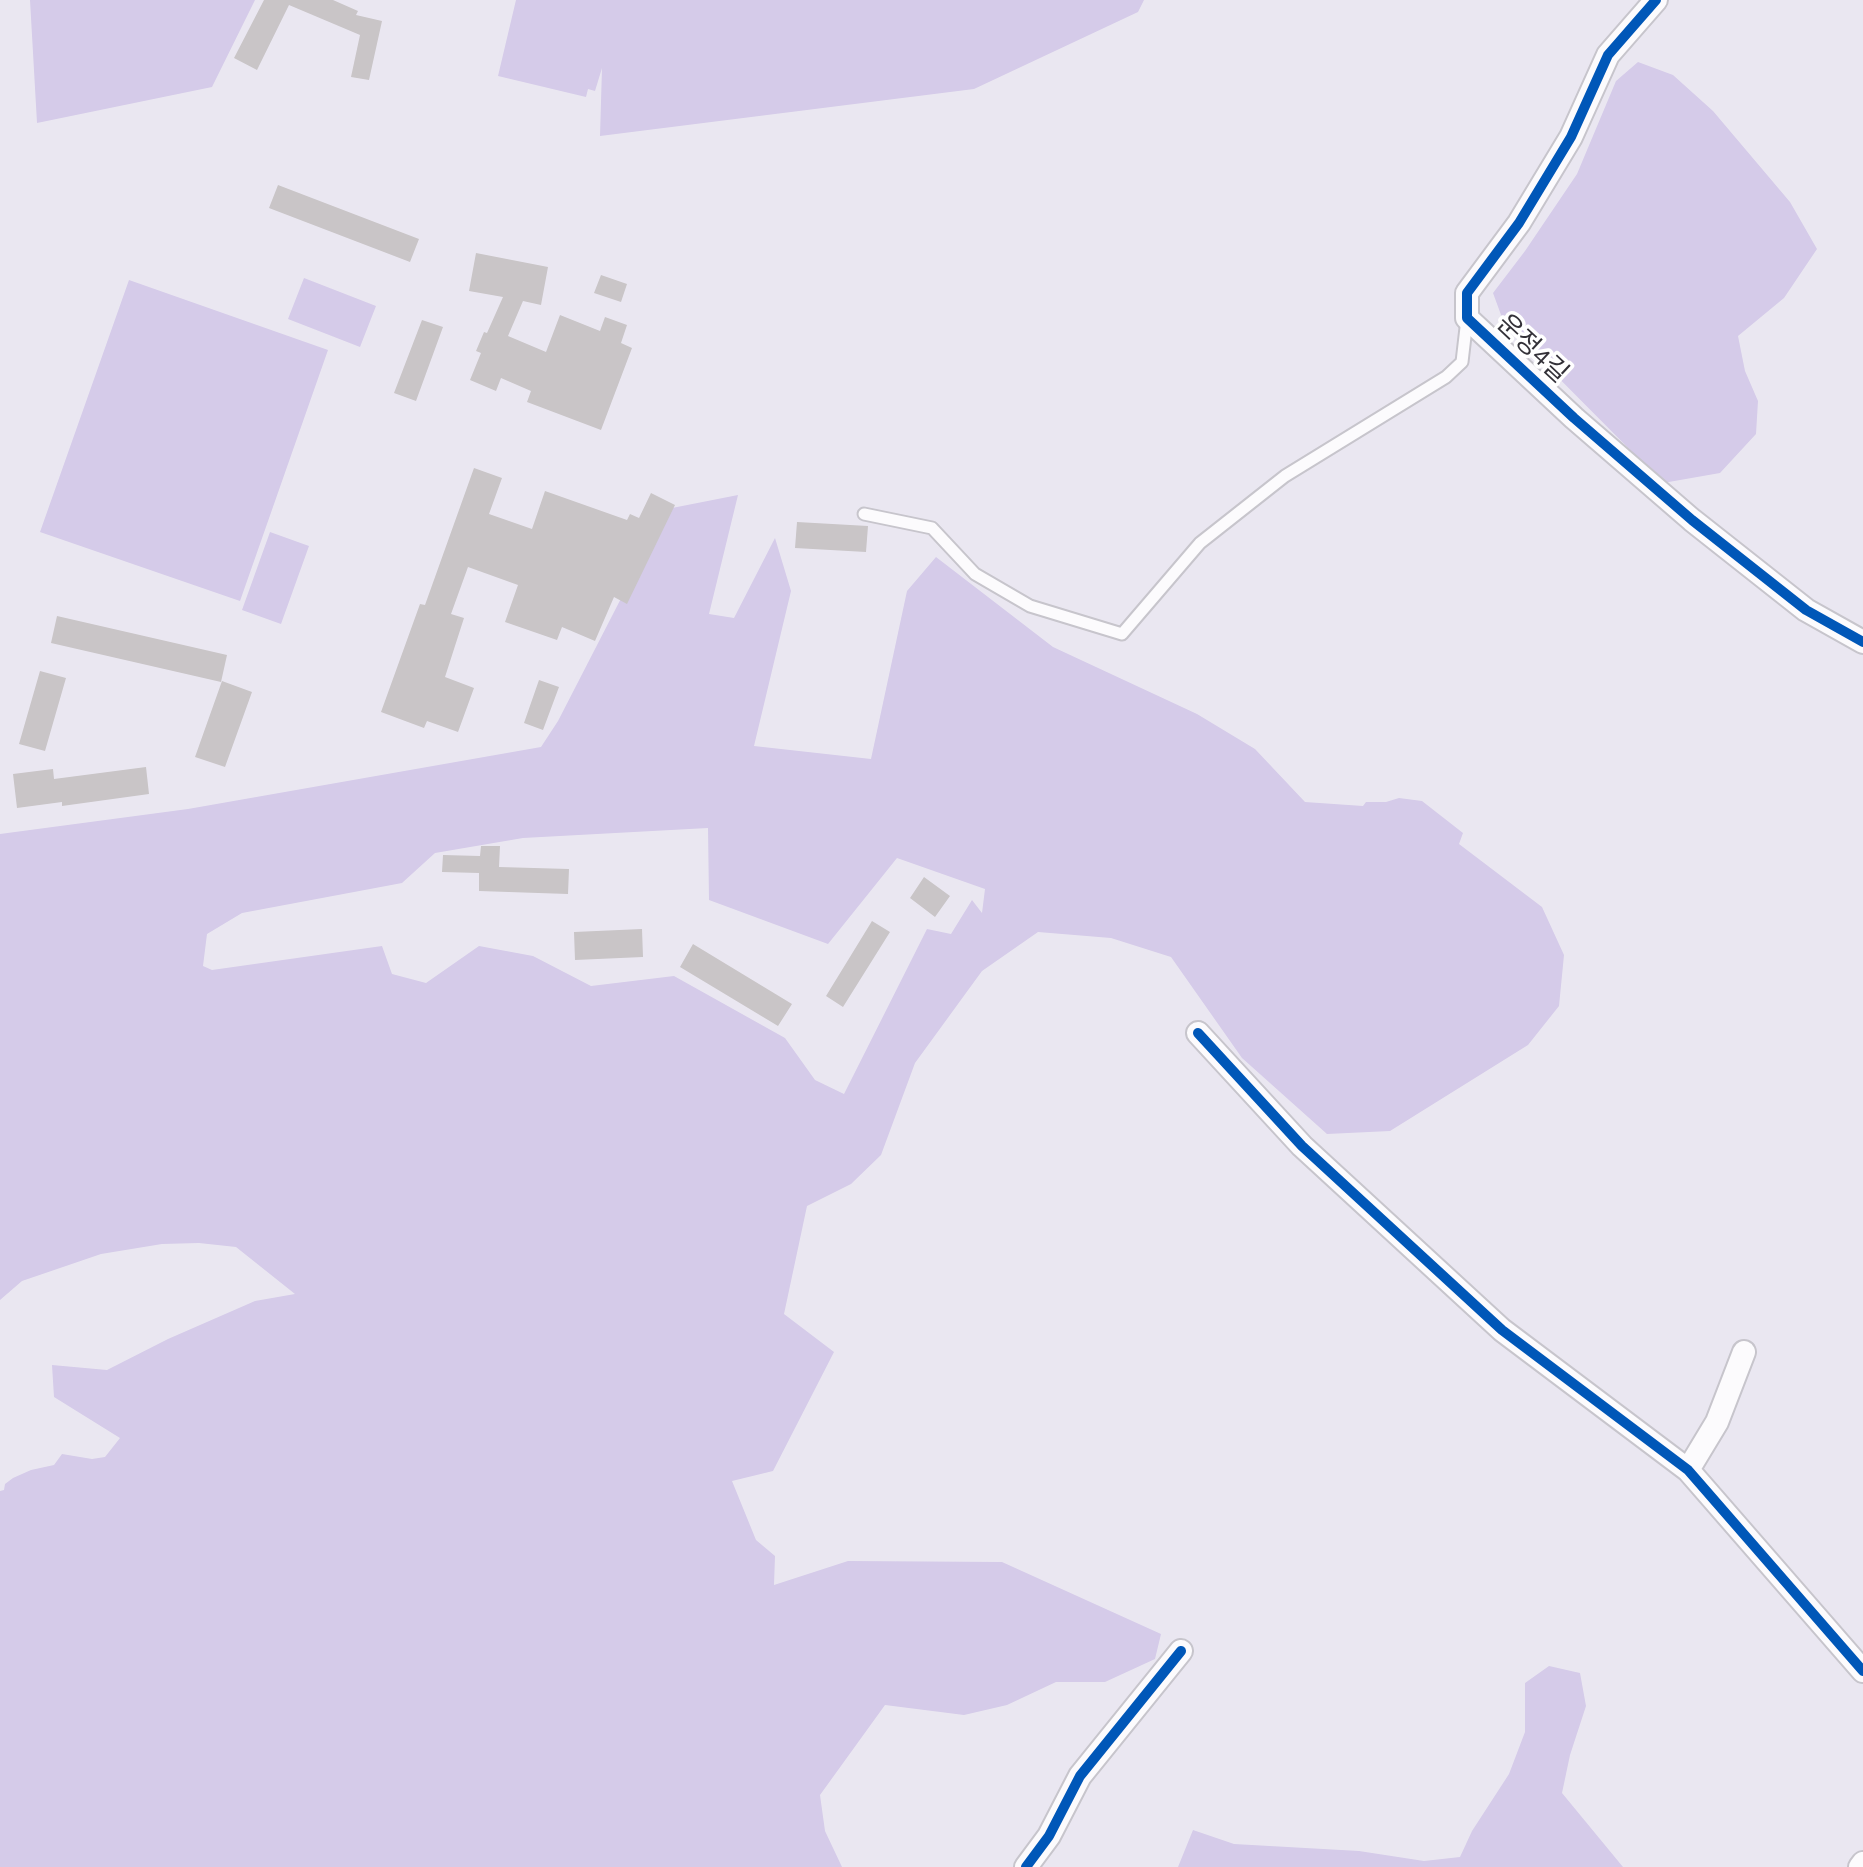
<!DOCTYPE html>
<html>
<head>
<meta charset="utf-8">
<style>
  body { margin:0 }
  canvas { display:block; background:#eae7f1 }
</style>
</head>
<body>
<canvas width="1863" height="1867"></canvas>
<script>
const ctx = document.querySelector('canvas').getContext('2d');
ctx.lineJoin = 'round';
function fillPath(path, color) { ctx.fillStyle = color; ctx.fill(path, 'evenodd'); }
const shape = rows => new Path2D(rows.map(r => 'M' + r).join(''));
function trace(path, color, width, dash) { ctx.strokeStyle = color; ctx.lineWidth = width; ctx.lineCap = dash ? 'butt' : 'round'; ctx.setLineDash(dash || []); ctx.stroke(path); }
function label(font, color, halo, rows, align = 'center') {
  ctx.font = font + ' Karla,"Noto Sans KR",sans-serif'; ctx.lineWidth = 7; ctx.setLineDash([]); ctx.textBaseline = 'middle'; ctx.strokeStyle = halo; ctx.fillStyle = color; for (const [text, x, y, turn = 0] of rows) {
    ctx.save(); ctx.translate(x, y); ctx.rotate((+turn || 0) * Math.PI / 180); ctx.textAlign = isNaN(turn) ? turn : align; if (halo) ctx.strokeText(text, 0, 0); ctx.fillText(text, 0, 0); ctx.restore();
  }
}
fillPath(shape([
  [30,0,255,0,212,87,37,123],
  [516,0,1144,0,1138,12,974,89,600,136,602,68,595,91,588,89,586,97,498,76],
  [1638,62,1673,75,1713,111,1790,202,1817,249,1784,298,1738,336,1745,371,1758,401,1756,434,1720,473,1663,483,1504,323,1493,293,1525,251,1577,174,1616,81],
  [304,278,376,306,360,347,288,319],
  [129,280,328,350,240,601,40,532],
  [738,495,709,614,734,618,775,538,791,591,754,746,871,759,907,591,936,557,1053,647,1197,714,1255,749,1305,802,1363,806,1366,802,1386,802,1399,798,1422,801,1463,833,1459,844,1542,907,1564,955,1559,1006,1528,1045,1390,1131,1327,1134,1242,1058,1171,957,1111,938,1038,932,982,971,915,1063,881,1155,851,1184,807,1206,784,1314,834,1352,773,1471,732,1481,756,1540,775,1556,774,1585,848,1561,1002,1562,1161,1634,1155,1659,1105,1682,1056,1682,1007,1705,964,1715,885,1705,820,1795,825,1831,842,1867,0,1867,0,1491,4,1490,5,1484,13,1478,31,1470,54,1465,62,1454,92,1459,105,1457,120,1438,54,1397,52,1365,107,1370,168,1339,255,1301,295,1294,236,1247,199,1243,162,1244,101,1254,22,1281,0,1300,0,834,188,809,541,747,558,721,667,509],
  [708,828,709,900,828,944,897,858,985,889,982,913,972,900,951,934,927,929,844,1094,815,1080,785,1038,674,976,591,986,533,956,479,946,426,983,392,974,382,946,212,970,203,966,207,934,242,913,402,883,435,853,523,838],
  [270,532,309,546,281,624,242,610],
  [1549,1666,1580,1673,1586,1706,1570,1755,1562,1793,1623,1867,1178,1867,1193,1830,1234,1844,1359,1851,1424,1861,1460,1857,1472,1831,1509,1774,1525,1732,1525,1683]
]), '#d5cbe9');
fillPath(shape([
  [264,0,333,0,358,11,356,15,382,21,369,80,351,77,360,35,289,5,257,70,234,58],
  [278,185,419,239,410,262,269,208],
  [476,253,548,267,541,305,523,301,508,336,546,352,560,315,600,331,605,317,627,325,621,343,632,348,601,430,527,402,531,391,501,378,496,391,470,380,481,353,476,351,484,332,487,333,503,297,469,291],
  [601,275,627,284,621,302,594,293],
  [422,320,443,327,416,401,394,393],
  [474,468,502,478,489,514,532,529,545,491,627,520,630,514,639,518,651,493,675,505,627,604,614,597,595,641,562,627,557,640,505,622,518,585,468,567,451,614,464,618,445,677,474,688,458,732,427,721,424,728,381,712,420,604,425,605],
  [797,522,868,526,866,552,795,548],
  [57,616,227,655,221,682,51,643],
  [40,671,66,678,45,751,19,744],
  [539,680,559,687,543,730,524,723],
  [222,681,252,692,225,767,195,757],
  [146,767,149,794,62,806,62,802,17,808,13,774,53,769,54,779],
  [481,846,500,846,499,867,569,869,568,894,479,891,479,873,442,872,443,855,480,856],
  [924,877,950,896,935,917,910,898],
  [872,921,890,932,843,1007,826,996],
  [642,929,643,957,575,960,574,932],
  [693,944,792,1004,778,1026,680,967]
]), '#c9c5c7');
const service = shape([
  [864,514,932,528,975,574,1030,606,1122,634,1200,543,1285,476,1446,377,1462,362,1467,319]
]);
const minor = shape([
  [1656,0,1608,55,1571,137,1519,223,1467,293,1467,318,1574,418,1692,520,1806,610,1863,642],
  [1198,1033,1302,1146,1502,1330,1688,1470,1863,1671],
  [1688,1470,1717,1422,1744,1352],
  [1026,1867,1049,1836,1080,1776,1181,1651],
  [1860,1867,1863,1863]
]);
trace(service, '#c7c5cc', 15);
trace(minor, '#c7c5cc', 26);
trace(service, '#fcfbfd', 11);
trace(minor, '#fcfbfd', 22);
trace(shape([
  [1656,0,1608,55,1571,137,1519,223,1467,293,1467,318,1574,418,1692,520,1806,610,1863,642],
  [1198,1033,1302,1146,1502,1330,1688,1470,1863,1671],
  [1026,1867,1049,1836,1080,1776,1181,1651]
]), '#0057b8', 10);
label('26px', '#333138', '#fff', [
  ["운정4길",1532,349,43]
]);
</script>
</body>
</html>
